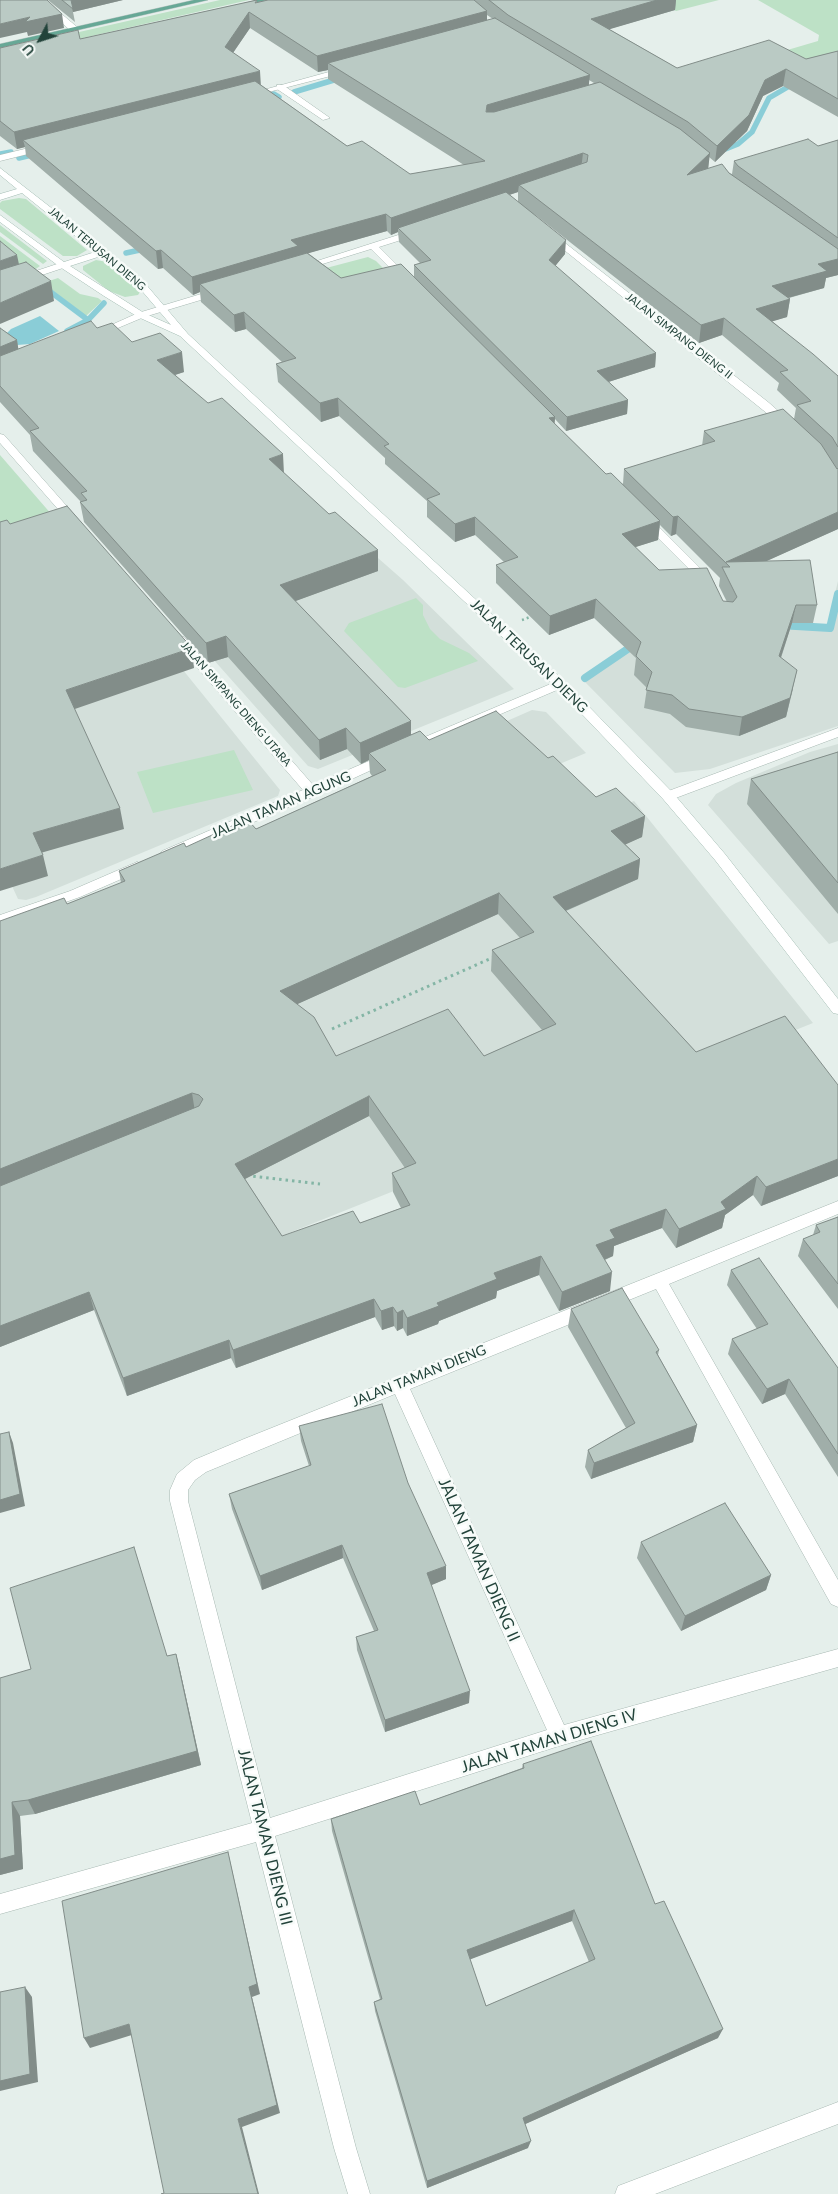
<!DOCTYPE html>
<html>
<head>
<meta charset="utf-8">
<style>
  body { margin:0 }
  #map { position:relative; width:838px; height:2194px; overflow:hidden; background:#e5efeb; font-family:Lato,sans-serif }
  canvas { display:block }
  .north { position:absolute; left:15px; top:15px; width:50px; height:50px; -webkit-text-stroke:4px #f7fbf9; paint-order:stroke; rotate:230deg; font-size:14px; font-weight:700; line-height:20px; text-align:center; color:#22433a }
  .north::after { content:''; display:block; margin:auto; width:18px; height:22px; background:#22433a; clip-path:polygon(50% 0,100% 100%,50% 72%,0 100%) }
</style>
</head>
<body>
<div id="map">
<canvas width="838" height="2194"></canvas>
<div class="north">U</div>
</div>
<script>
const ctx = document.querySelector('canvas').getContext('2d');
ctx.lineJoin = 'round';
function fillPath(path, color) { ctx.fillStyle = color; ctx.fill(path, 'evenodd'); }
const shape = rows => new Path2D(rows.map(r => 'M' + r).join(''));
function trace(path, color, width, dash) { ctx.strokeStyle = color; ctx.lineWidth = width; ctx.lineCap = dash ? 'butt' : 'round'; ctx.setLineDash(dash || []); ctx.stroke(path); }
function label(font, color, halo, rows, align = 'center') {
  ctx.font = font + ' Lato,sans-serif'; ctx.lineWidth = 5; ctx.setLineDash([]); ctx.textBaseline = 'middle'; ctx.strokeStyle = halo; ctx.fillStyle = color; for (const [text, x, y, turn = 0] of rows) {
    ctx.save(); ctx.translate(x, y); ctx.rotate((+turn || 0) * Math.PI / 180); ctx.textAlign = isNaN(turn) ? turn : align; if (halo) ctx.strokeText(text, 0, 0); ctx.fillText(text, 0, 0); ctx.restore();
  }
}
fillPath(shape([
  [345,529,403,580,514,689,318,769,308,766,157,596],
  [838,581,838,726,710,769,675,773,585,682,626,652,656,634,728,623,826,631],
  [162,644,280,790,278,796,36,897,26,900,18,899,0,860,0,697],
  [532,710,546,712,586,753,487,794,533,843,634,801,813,1023,274,1239,207,1137,375,779],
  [838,744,838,941,829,944,708,805,716,794,736,783,810,752]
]), '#d3dfda');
fillPath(shape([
  [220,0,249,0,0,57,0,50],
  [657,0,719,0,676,11],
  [758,0,838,0,838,61,831,62,767,56,818,41,819,35],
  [19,198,26,199,87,250,77,256,63,256,0,209,0,203,2,201],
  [0,225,47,261,43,264,0,232],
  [0,236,40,266,30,273,0,250],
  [368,257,376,261,398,283,342,296,311,272],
  [96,260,107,262,132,282,140,292,138,295,125,297,109,291,83,270,83,266],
  [58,278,80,294,98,298,102,301,86,316,43,283],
  [0,455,59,523,0,542],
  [416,598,423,605,423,615,430,629,440,639,469,653,478,661,405,688,398,687,344,631,349,623],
  [234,750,253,790,153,813,137,772]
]), '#bde1c6');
fillPath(shape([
  [40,316,59,331,30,344,17,345,4,336,11,329]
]), '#8acdd7');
trace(shape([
  [294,92,344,77],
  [260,98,274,94,279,97],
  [718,152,738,144,752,132,769,98,798,81],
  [0,154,11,152],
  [19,158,40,153],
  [126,253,149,248],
  [44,287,88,320],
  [67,331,88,320,104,303]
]), '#8acdd7', 5.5);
trace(shape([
  [779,625,830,628,838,594],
  [585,678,638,642]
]), '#8acdd7', 8);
const lane = shape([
  [277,85,283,85,330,118,323,120,277,89,277,85],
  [63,262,66,263,66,267,0,289,0,283,63,262]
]);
const street = shape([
  [36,0,45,0,77,27,77,31,71,31,36,0],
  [347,67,350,67,350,71,249,97,245,95,347,67],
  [45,144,49,147,48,149,0,161,0,155,45,144],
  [417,229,422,232,420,234,379,247,410,278,410,282,404,282,371,249,303,270,300,271,295,268,417,229],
  [551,232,768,402,792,423,792,427,784,427,548,237,548,233,551,232],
  [221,288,226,291,224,293,144,317,99,336,96,337,91,334,138,313,221,288],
  [0,434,4,435,79,520,81,522,79,524,71,524,0,443,0,434],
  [644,515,648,516,715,583,713,585,705,585,638,518,640,516,644,515],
  [180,636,184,637,313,785,383,755,387,754,393,758,391,761,317,795,172,857,162,857,160,854,162,851,303,790,176,643,174,640,180,636],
  [560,680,564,681,566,684,564,687,414,751,410,752,404,748,406,745,560,680],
  [838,728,838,737,673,799,668,800,662,796,663,793,838,728],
  [137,862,142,864,144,867,142,870,80,897,0,925,0,915,70,891,137,862],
  [838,1201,838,1214,669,1284,838,1580,838,1607,831,1604,656,1289,410,1389,564,1725,838,1649,838,1667,559,1746,275,1836,356,2148,370,2194,348,2194,334,2148,256,1842,0,1914,0,1894,252,1823,170,1501,170,1490,177,1474,194,1460,244,1439,838,1201],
  [395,1394,547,1730,270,1818,188,1501,188,1490,195,1480,206,1472,395,1394],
  [838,2102,838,2124,655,2194,615,2194,618,2186,626,2183,838,2102]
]);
const secondary = shape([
  [0,168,104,249,107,250,108,253,143,281,188,334,564,681,673,793,725,854,838,999,838,1014,833,1013,715,860,663,799,556,687,180,336,138,317,104,296,60,267,0,222,0,215,64,262,95,252,22,193,0,200,0,194,17,189,0,175,0,168],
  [101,256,137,285,171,325,144,313,70,266,101,256]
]);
const primary = shape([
  [194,0,208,0,0,48,0,44,194,0],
  [256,0,270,0,239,8,235,6,256,0]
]);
trace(lane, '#a7b8b2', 1);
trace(street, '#a7b8b2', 1);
trace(secondary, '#a3bcb3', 1);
trace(primary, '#c1cac8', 1);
trace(shape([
  [522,620,530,617]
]), '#84b5a5', 2.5, [2, 3]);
trace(shape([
  [332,1029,494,957],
  [248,1173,251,1176,320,1184]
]), '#84b5a5', 3, [2.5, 4]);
fillPath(lane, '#fff');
fillPath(street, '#fff');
fillPath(secondary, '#fff');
fillPath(primary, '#67a896');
fillPath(shape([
  [48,0,123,0,73,12,75,22],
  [257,0,257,2,268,0,676,0,675,10,609,29,677,68,806,59,838,51,838,117,783,86,763,96,747,131,715,162,709,157,708,169,729,173,732,174,734,161,818,146,838,140,838,275,826,278,824,288,789,298,790,299,787,317,772,321,838,376,838,529,766,561,817,605,813,623,792,623,781,658,793,689,786,717,739,736,686,727,670,714,644,708,647,688,634,675,636,658,594,618,549,635,496,583,496,565,504,562,475,535,455,542,427,517,427,501,385,464,385,458,339,416,321,422,278,382,276,364,282,362,246,329,235,332,201,302,200,292,193,295,163,268,158,269,26,156,25,147,17,149,0,136,0,48,80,39],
  [487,15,493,19,487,20],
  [250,28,318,72,328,70,328,79,464,165,410,174,347,146,261,85,233,53],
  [589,80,594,83,589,85],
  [518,192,518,202,509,195],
  [534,214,699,343,722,335,779,383,777,390,796,408,794,419,704,431,702,446,624,469,623,484,606,474,554,423,555,419,566,431,627,414,628,400,608,382,655,367,656,353,555,266,565,254],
  [387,231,391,235,398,232,399,242,420,263,414,265,414,277,341,278,308,253],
  [660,525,671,536,676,534,720,578,719,586,727,602,723,601,659,570,635,547,658,540],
  [0,328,17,340,18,349,97,328,132,342,184,372,175,375,284,473,378,571,295,601,411,721,411,735,429,740,548,758,596,797,645,816,642,837,625,844,640,859,638,879,566,911,696,1052,838,1085,838,1176,761,1206,753,1195,725,1215,722,1228,676,1248,662,1228,614,1246,613,1256,605,1260,610,1291,559,1311,539,1275,497,1291,496,1298,439,1321,438,1324,407,1336,403,1328,397,1331,394,1326,382,1330,375,1317,236,1368,231,1358,127,1396,94,1310,0,1347,0,921,67,904,121,883,119,871,186,847,256,829,372,776,370,773,369,760,361,764,347,749,320,760,228,657,208,663,84,522,80,502,81,502,33,451,30,435,0,402],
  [498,914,520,938,492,950,491,971,542,1030,484,1056,336,1056,297,1004],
  [369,1116,405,1168,392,1173,393,1192,401,1208,360,1223,282,1236,245,1179],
  [838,752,838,914,747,804,751,779],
  [838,1217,838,1309,798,1256,803,1239,813,1235,816,1225],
  [731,1270,838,1368,838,1477,785,1394,762,1404,728,1354,732,1339,757,1329,727,1285],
  [571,1309,659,1350,658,1355,697,1425,693,1442,591,1479,585,1467,588,1450,626,1428,568,1327],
  [299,1426,408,1483,446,1579,431,1585,469,1703,385,1732,357,1650,356,1637,374,1631,343,1558,262,1590,232,1509,229,1494,309,1466,301,1441],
  [641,1542,771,1575,766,1590,681,1631,637,1558],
  [176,1654,180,1670,201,1765,35,1814,20,1816,23,1869,0,1875,0,1678,167,1656],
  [523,1764,655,1904,718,2038,525,2124,528,2148,427,2188,375,2011,374,2002,380,1999,332,1831,331,1819,420,1805,522,1768],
  [572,1921,589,1962,486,2006,470,1959]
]), '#a0aea9');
fillPath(shape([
  [70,0,123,0,73,12],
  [657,0,676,0,675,10,590,35,591,19],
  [487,11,487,27,328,63,328,70,318,72,317,56],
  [249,12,250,28,226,63,225,47],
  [62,14,64,28,28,36,27,32,0,38,0,24,30,17],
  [786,69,783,86,763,96,747,131,715,162,717,146,765,80],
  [260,71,261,87,23,140,25,147,17,149,14,132],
  [590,75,588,91,486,121,487,105],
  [583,153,581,170,519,185,518,192,401,231,398,228,398,232,391,235,391,218],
  [710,153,708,170,687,175],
  [386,214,387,231,200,284,200,292,193,295,192,277,291,240],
  [566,240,565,254,548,275,549,260],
  [161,250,163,268,158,269,156,251],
  [17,255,21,274,0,281,0,261],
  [838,259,838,275,826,278,824,288,769,303,772,286,818,264],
  [51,281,54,301,0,324,0,303],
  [790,299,787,317,754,327,756,309],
  [244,312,246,329,235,332,234,315],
  [724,318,722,335,699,343,701,325],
  [17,340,20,360,0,368,0,347],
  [182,352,184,372,159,380,157,360],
  [656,353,655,367,596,386,597,371],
  [338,398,339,416,321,422,320,403],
  [628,400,627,414,566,431,567,417],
  [555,417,554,435,549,418],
  [283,454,284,474,269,459],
  [838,512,838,529,729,578,730,567,726,562],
  [678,516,676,534,671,536,673,517],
  [475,517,475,535,455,542,455,524],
  [660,521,658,540,620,552,622,534],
  [378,550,378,571,282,606,280,585],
  [596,599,594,618,549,635,550,616],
  [796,605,792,623,775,675,779,656],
  [226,636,228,657,208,663,206,643],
  [192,648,194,668,69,711,66,690],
  [797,670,786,717,739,736,742,717],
  [411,721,411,742,369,753,369,760,361,764,360,743],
  [346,728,347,749,320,760,319,740],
  [120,808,124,829,37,854,33,833],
  [645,816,642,837,609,852,611,831],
  [43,855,48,876,0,891,0,869],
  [640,859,638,879,551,917,553,897],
  [499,893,498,914,282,1011,280,991],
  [192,1093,195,1112,0,1191,0,1169],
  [369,1096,369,1116,237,1183,235,1164],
  [838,1159,838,1176,761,1206,766,1187],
  [757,1176,753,1195,725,1215,722,1228,676,1248,679,1229,721,1202],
  [666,1209,662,1228,614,1246,613,1256,594,1264,596,1245,610,1230],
  [541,1256,539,1275,497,1291,496,1298,439,1321,438,1324,407,1336,407,1318,494,1273],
  [612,1272,610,1291,559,1311,562,1292],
  [89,1292,94,1310,0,1347,0,1326],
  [374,1299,375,1317,236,1368,233,1350],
  [393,1307,394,1326,382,1330,381,1311],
  [403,1310,403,1328,397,1331,397,1313],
  [229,1340,231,1358,127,1396,123,1378],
  [789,1379,785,1394,762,1404,767,1389],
  [697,1425,693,1442,591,1479,594,1463],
  [9,1432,13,1443,25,1506,0,1513,0,1500],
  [342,1545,343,1558,262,1590,260,1576],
  [446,1566,446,1579,427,1587,427,1573],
  [771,1575,766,1590,681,1631,685,1616],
  [176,1654,180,1670,201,1765,35,1814,28,1800],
  [470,1691,469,1703,385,1732,385,1720],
  [12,1802,20,1816,23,1869,0,1875,0,1859],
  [228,1852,260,1994,252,1997,280,2113,242,2127,259,2194,258,2194,238,2119,249,1987],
  [574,1910,572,1921,466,1961,467,1950],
  [25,1987,32,1997,38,2082,0,2091,0,2081],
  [129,2024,135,2034,90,2048,84,2038],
  [723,2029,718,2038,521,2126,523,2118],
  [531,2141,528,2148,427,2188,427,2181]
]), '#828d89');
const building = shape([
  [0,0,47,0,62,14,25,22,30,17,0,24,0,0],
  [62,0,71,0,73,9,62,0],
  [257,0,255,3,268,0,474,0,487,11,317,56,249,12,225,47,260,71,14,132,0,121,0,48,78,30,80,39,257,0],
  [489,0,657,0,591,19,677,68,769,40,806,59,838,51,838,99,786,69,765,80,749,115,717,146,688,122,508,15,489,0],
  [495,18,590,75,487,105,486,112,494,112,600,82,680,129,710,153,687,175,722,164,729,173,838,249,838,259,818,264,827,271,772,286,790,299,756,309,813,354,838,376,838,447,832,437,797,405,811,401,780,372,788,370,724,318,701,325,519,185,587,162,588,155,583,153,391,218,386,214,291,240,298,246,192,277,161,250,156,251,23,140,255,81,347,146,362,141,410,174,485,161,328,63,495,18],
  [808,139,818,146,838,140,838,238,738,166,734,161,808,139],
  [506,192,566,240,549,260,656,353,597,371,628,400,567,417,414,265,431,260,398,228,506,192],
  [0,241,17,255,0,261,0,241],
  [307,253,341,278,401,264,555,417,549,418,606,474,611,473,660,521,622,534,659,570,707,568,723,601,733,602,737,597,722,567,730,567,678,516,673,517,624,469,715,441,704,431,783,409,821,444,837,469,838,468,838,512,726,562,810,560,817,605,796,605,779,656,797,670,790,698,742,717,689,709,672,695,646,690,652,672,636,656,641,642,596,599,550,616,496,565,518,557,475,517,455,524,427,499,440,494,384,446,389,444,338,398,320,403,276,364,296,358,244,312,234,315,200,284,307,253],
  [26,262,51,281,0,303,0,270,26,262],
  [91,321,97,328,112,323,132,342,160,333,182,352,157,360,208,403,222,398,283,454,269,459,329,514,335,512,378,550,280,585,411,721,360,743,346,728,319,740,226,636,206,643,80,502,87,500,81,493,87,491,30,431,39,428,0,386,0,356,91,321],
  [0,328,17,340,0,347,0,328],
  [67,506,192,648,66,690,120,808,33,833,43,855,0,869,0,522,7,520,10,524,67,506],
  [496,711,548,758,553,756,596,797,616,788,645,816,611,831,640,859,553,897,696,1052,785,1016,838,1085,838,1159,766,1187,757,1176,721,1202,726,1209,679,1229,666,1209,610,1230,615,1238,596,1245,612,1272,562,1292,541,1256,494,1273,497,1279,437,1303,439,1306,407,1318,403,1310,397,1313,393,1307,381,1311,374,1299,233,1350,229,1340,123,1378,89,1292,0,1326,0,1186,199,1106,203,1099,199,1095,192,1093,0,1169,0,921,64,898,67,904,125,881,119,871,184,843,186,847,247,819,256,829,386,770,369,753,420,731,429,740,496,711],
  [499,893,534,932,492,950,556,1024,484,1056,448,1009,336,1056,314,1017,280,991,499,893],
  [369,1096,416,1163,392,1173,410,1205,360,1223,353,1211,282,1236,235,1164,369,1096],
  [838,752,838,883,751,779,838,752],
  [838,1217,838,1284,803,1239,820,1232,816,1225,838,1217],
  [759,1258,838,1368,838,1454,789,1379,767,1389,732,1339,768,1324,731,1270,759,1258],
  [622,1288,659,1350,656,1352,697,1425,594,1463,588,1450,635,1423,571,1309,622,1288],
  [382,1404,408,1483,446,1566,427,1573,470,1691,385,1720,356,1637,378,1630,342,1545,260,1576,229,1494,311,1465,299,1426,382,1404],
  [9,1432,20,1494,0,1500,0,1434,9,1432],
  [725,1503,771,1575,685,1616,641,1542,725,1503],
  [134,1547,167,1656,176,1654,197,1751,28,1800,12,1802,15,1855,0,1859,0,1678,31,1669,10,1588,134,1547],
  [591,1741,655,1904,664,1901,723,2029,523,2118,531,2141,427,2181,374,2002,382,1999,331,1819,415,1791,420,1805,524,1768,523,1764,591,1741],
  [574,1910,595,1959,486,2006,467,1950,574,1910],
  [228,1852,257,1984,249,1987,277,2105,238,2119,258,2194,161,2194,164,2193,129,2024,84,2038,62,1901,228,1852],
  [25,1987,30,2074,0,2081,0,1992,25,1987]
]);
fillPath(building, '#bacac4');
trace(building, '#828d89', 1);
label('11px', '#22433a', '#f7fbf9', [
  ["JALAN TERUSAN DIENG",97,249,40],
  ["JALAN SIMPANG DIENG II",679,336,38],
  ["JALAN SIMPANG DIENG UTARA",236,704,49]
]);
label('14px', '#22433a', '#f7fbf9', [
  ["JALAN TERUSAN DIENG",529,656,44],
  ["JALAN TAMAN AGUNG",281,805,-23],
  ["JALAN TAMAN DIENG",419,1376,-22]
]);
label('16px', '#22433a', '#f7fbf9', [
  ["JALAN TAMAN DIENG II",479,1560,66],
  ["JALAN TAMAN DIENG IV",549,1741,-17],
  ["JALAN TAMAN DIENG III",265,1837,76]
]);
</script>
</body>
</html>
